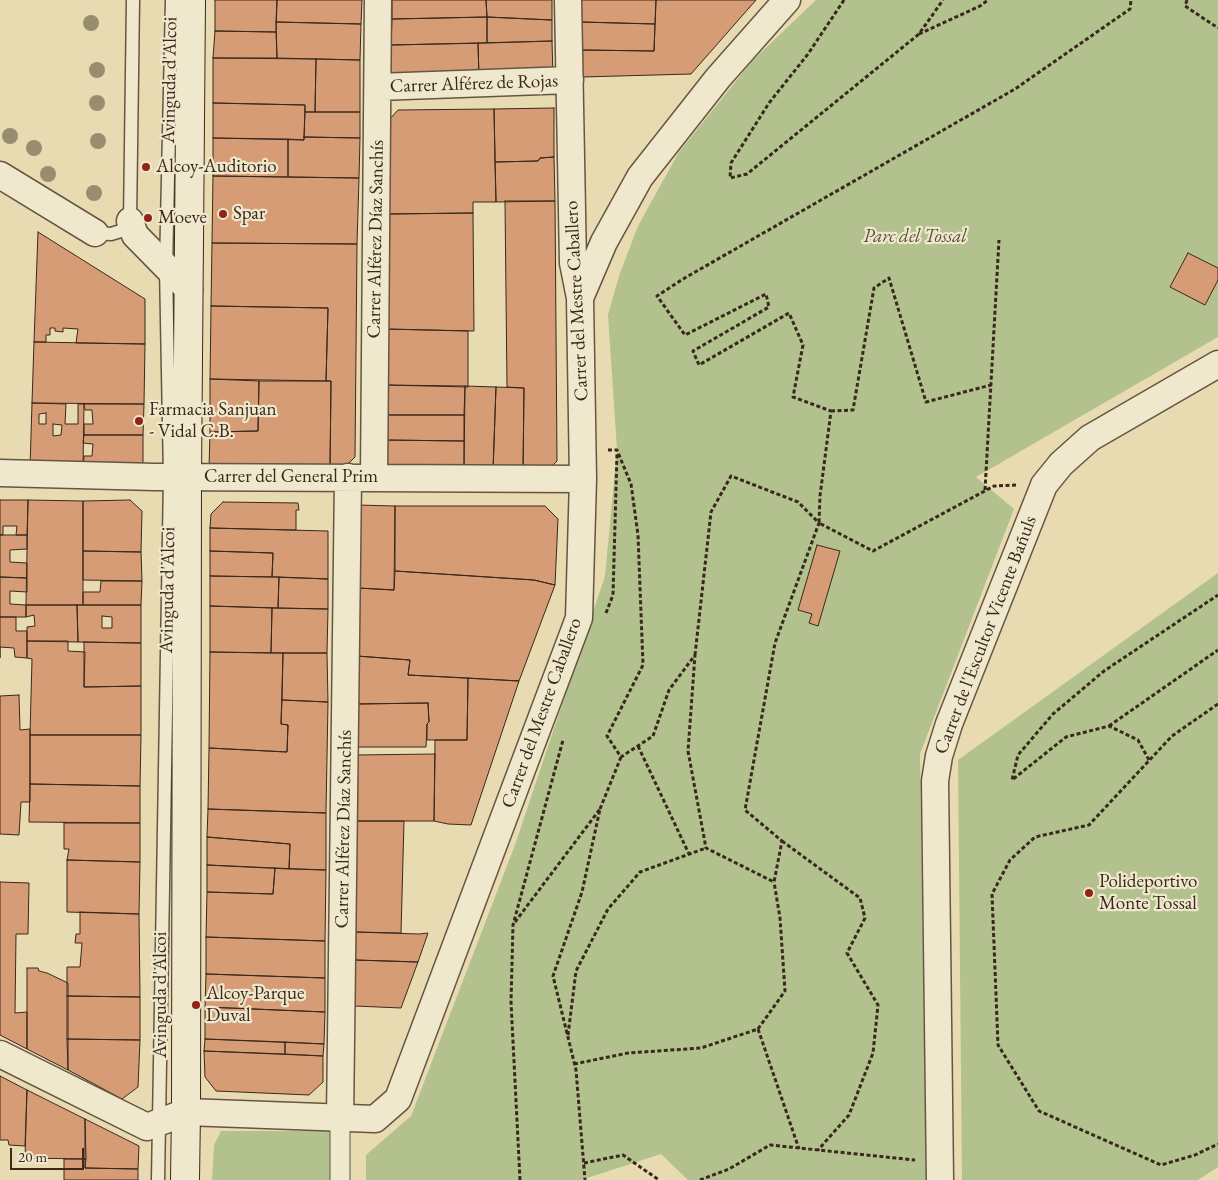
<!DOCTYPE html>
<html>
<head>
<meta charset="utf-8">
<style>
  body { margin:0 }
  #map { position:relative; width:1218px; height:1180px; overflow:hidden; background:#e8dbb2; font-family:"EB Garamond",serif }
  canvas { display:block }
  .scale { position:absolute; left:10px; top:1148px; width:74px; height:22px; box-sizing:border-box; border:2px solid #3a281d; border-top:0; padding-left:6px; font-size:15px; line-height:18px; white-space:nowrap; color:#3a281d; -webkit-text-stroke:4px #f0e8cd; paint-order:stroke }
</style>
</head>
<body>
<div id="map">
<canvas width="1218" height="1180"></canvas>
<div class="scale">20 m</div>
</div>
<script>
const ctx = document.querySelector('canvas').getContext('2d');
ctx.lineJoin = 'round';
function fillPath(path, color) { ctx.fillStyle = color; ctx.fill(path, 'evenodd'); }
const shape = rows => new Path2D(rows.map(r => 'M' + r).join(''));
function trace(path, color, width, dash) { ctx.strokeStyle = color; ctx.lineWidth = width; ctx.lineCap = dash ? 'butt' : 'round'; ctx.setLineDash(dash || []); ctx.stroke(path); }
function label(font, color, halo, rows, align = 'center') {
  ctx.font = font + ' "EB Garamond",serif'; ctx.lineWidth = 4.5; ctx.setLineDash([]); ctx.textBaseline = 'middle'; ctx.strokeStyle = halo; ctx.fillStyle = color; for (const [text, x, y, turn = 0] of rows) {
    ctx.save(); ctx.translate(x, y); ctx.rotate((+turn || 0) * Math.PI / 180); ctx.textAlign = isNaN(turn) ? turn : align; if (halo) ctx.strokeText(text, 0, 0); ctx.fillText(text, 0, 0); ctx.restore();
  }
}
fillPath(shape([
  [816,0,1218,0,1218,337,976,477,1014,509,920,754,926,1180,688,1180,661,1154,581,1180,366,1180,366,1155,411,1116,515,845,605,576,617,450,608,315,619,276,638,226,679,152,753,60],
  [1218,573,1218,1167,1198,1180,962,1180,958,760],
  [221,1131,331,1131,332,1180,212,1180,214,1145]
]), '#b3c18e');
const building = shape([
  [215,0,277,0,276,32,215,31,215,0],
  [277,0,362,0,361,24,276,22,277,0],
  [392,0,486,0,487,17,392,19,392,0],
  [486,0,552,0,552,20,487,17,486,0],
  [581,0,656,0,655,24,581,22,581,0],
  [656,0,756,0,691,74,582,77,582,50,654,51,656,0],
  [487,17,552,20,552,41,487,43,487,17],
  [487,17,487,43,391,45,392,19,487,17],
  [276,22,361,24,360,60,277,58,276,22],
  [581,22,655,24,654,51,582,50,581,22],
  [215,31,276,32,277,58,213,58,215,31],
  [552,41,553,77,479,78,478,43,552,41],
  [478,43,479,78,390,79,391,45,478,43],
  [213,58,316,59,315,112,305,112,305,105,213,103,213,58],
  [316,59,360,60,360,112,315,112,316,59],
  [213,103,305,105,304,140,213,138,213,103],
  [554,108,554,157,540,158,538,161,495,162,494,109,554,108],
  [494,109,496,202,473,202,473,213,387,214,388,121,398,110,494,109],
  [305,112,360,112,360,138,304,137,305,112],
  [304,137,360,138,359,178,288,177,288,139,304,140,304,137],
  [213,138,288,139,288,177,213,176,213,138],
  [554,157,555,201,496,202,495,162,538,161,540,158,554,157],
  [213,176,359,178,357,244,212,243,213,176],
  [505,201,555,201,557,461,546,472,523,472,524,388,507,387,505,201],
  [473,213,474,331,385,329,387,214,473,213],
  [38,232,145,299,145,344,76,343,78,329,63,328,63,332,55,331,55,328,50,328,50,335,46,335,46,342,34,342,38,232],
  [212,243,357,244,355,457,342,470,330,469,331,381,326,381,328,308,211,306,212,243],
  [1188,253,1218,268,1218,280,1205,305,1170,287,1188,253],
  [211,306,328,308,326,381,210,379,211,306],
  [385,329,468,331,468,387,385,385,385,329],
  [34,342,145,344,144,404,32,403,34,342],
  [210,379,259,381,258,431,210,432,210,379],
  [259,381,331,381,330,469,209,469,210,432,258,431,259,381],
  [385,385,465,386,464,415,384,415,385,385],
  [465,386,496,387,493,471,464,471,465,386],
  [496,387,524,388,523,472,493,471,496,387],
  [32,403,66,404,65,424,78,424,78,404,84,404,83,468,30,468,32,403],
  [46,413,46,424,39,424,39,414,46,413],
  [53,424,62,425,61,435,53,436,53,424],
  [84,404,144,404,143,435,84,435,84,424,93,424,92,410,85,410,84,404],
  [384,415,464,415,464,441,384,440,384,415],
  [84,435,143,435,143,468,83,468,84,456,92,456,93,444,83,443,84,435],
  [384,440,464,441,464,471,383,470,384,440],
  [0,500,28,500,27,535,16,535,17,526,3,526,3,535,0,535,0,500],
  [28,500,83,501,83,605,26,605,28,500],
  [130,500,142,511,141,552,83,551,83,501,130,500],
  [223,502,298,503,299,510,296,510,296,530,210,528,211,514,223,502],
  [357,505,395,506,394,590,358,588,357,505],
  [395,506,545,506,558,519,555,585,534,580,395,571,395,506],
  [210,528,328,531,328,579,272,577,273,553,210,551,210,528],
  [0,535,27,535,27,549,10,550,10,562,27,563,27,578,0,577,0,535],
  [817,545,840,551,818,626,809,623,812,614,798,610,817,545],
  [83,551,141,552,142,581,83,580,83,551],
  [210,551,273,553,272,577,210,576,210,551],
  [395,571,534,580,555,585,519,681,408,675,410,660,357,656,358,588,394,590,395,571],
  [210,576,279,577,278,608,210,606,210,576],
  [0,577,27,578,27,592,10,591,10,604,26,605,26,617,0,617,0,577],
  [279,577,328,579,328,609,278,608,279,577],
  [101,581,142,581,141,605,83,605,83,592,100,592,101,581],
  [26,605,77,605,78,642,27,641,27,627,35,626,34,615,26,617,26,605],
  [77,605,141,605,141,643,78,642,77,605],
  [102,616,112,617,112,628,102,628,102,616],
  [210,606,272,608,271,653,210,652,210,606],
  [272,608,328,609,327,653,271,653,272,608],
  [0,617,16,617,16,631,27,631,27,658,15,657,14,648,0,647,0,658,0,617],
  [27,641,68,641,68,651,85,652,84,687,141,686,141,735,30,735,32,659,27,658,27,641],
  [84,642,141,643,141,686,84,687,84,642],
  [210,652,283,653,281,724,288,725,287,752,209,748,210,652],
  [283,653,327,653,328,702,282,700,283,653],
  [357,656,410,660,408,675,468,678,467,740,427,740,427,724,429,722,428,703,357,704,357,656],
  [468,678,519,681,471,825,448,824,434,821,435,740,467,740,468,678],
  [19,695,20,730,30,729,30,802,21,802,19,835,0,834,0,696,19,695],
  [282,700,328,702,326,813,208,809,209,748,287,752,288,725,281,724,282,700],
  [428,703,429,722,427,724,426,747,350,747,357,704,428,703],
  [30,735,141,735,140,786,30,784,30,735],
  [435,754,434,821,356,821,356,755,435,754],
  [30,784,140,786,140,823,29,822,30,784],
  [208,809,326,813,326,870,289,869,290,844,207,837,208,809],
  [356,821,404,821,401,933,355,932,356,821],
  [64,823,140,823,140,862,67,860,69,849,64,849,64,823],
  [207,837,290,844,289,869,207,865,207,837],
  [67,860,140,862,139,914,67,912,67,860],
  [207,865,275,868,273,894,207,892,207,865],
  [275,868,326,870,325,941,206,937,207,892,273,894,275,868],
  [0,882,29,883,28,934,16,934,15,1013,27,1012,27,1049,0,1035,0,882],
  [80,912,139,914,140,997,67,996,67,967,80,967,82,943,75,943,76,934,80,934,80,912],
  [355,932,419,934,428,933,418,962,355,960,355,932],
  [206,937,325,941,325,978,206,974,206,937],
  [355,960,418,962,401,1008,355,1006,355,960],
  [27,968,38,968,39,971,47,973,68,983,68,1070,27,1049,27,968],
  [206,974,325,978,325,1012,205,1007,206,974],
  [67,996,140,997,140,1040,67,1039,67,996],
  [205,1007,325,1012,324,1044,205,1039,205,1007],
  [67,1039,140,1040,138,1087,122,1099,68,1070,67,1039],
  [205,1039,285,1042,285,1054,204,1051,205,1039],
  [285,1042,324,1044,323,1056,285,1054,285,1042],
  [204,1051,323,1056,323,1082,309,1095,216,1091,205,1077,204,1051],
  [0,1076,27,1090,25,1146,9,1145,8,1140,0,1140,0,1076],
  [27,1090,85,1119,86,1159,25,1158,27,1090],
  [85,1119,139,1146,138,1169,85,1168,85,1119],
  [64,1159,86,1159,85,1168,138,1169,138,1180,64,1180,64,1159]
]);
fillPath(building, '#d59c75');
trace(building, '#3a281d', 1);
const service = shape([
  [95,233,111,234,124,230,130,221,133,0],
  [158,1180,170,477,166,267,172,0]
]);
const pedestrian = shape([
  [340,1180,340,1119]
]);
const minor = shape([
  [378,87,570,80],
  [0,175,95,233],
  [130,221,135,235,189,290],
  [580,298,604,242,640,177,718,78,787,0],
  [0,473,155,477,583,479],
  [374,477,378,0],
  [0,1054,147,1127,186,1112,375,1119,398,1099,579,618,583,479,580,298,573,263,568,0],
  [340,1119,348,477],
  [940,1180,935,781,939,756,949,724,1044,485,1061,464,1090,438,1218,364]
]);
const secondary = shape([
  [185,1180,186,1112,187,477,191,0]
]);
trace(service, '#665542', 15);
trace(pedestrian, '#665542', 21);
trace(minor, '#665542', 29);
trace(secondary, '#3a281d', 30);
trace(shape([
  [844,0,808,54,769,103,731,163,730,178,747,174,919,34,943,0],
  [1187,0,1185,6,1218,28],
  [919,34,980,6,988,0],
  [831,411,853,410,874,288,889,278,926,402,991,385],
  [608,450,617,450,631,484,638,535,643,665,607,736,621,757,653,736,669,690,695,655,688,751,706,848,774,882,782,841,745,810,775,643,819,523,798,502,731,476,711,512,695,655],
  [1016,485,994,486,873,551,819,523,820,496,831,411,793,397,803,345,789,313,699,365,693,351,769,307,766,294,685,335,657,296,683,279,1015,89,1130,9,1131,0],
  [985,490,999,240],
  [606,613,613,595,617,453],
  [1218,704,1172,736,1089,825,1035,837,1010,860,992,894,998,1045,1039,1111,1161,1165,1195,1155,1218,1144],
  [1109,726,1218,650],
  [638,746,689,854],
  [1149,760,1138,740,1109,726,1066,737,1012,780,1018,755,1053,714,1104,671,1218,595],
  [600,809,621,757],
  [782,841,860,898,865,918,847,953,878,1005,873,1053,849,1115,818,1150],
  [515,922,600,809,582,892,553,976,576,1070,585,1180],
  [758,1029,785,991,780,918,774,882],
  [568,1035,576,971,608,909,640,872,706,848],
  [574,1064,628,1053,701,1048,758,1029,799,1149],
  [584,1163,623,1155,659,1180],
  [520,1180,511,1002,513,925,563,740],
  [700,1180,729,1169,770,1145,915,1160]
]), '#3a281d', 3, [4, 2.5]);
trace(service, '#f0e8cd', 12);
trace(pedestrian, '#f0e8cd', 19);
trace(minor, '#f0e8cd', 26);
trace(secondary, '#f0e8cd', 28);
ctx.fillStyle = '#998d6f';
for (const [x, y] of [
  [91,23],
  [97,70],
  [97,103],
  [10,136],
  [98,141],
  [34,148],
  [48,174],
  [94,193]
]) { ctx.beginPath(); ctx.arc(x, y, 8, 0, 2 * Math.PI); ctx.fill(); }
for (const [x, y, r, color] of [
  [146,167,5,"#8f2418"],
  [223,214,5,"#8f2418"],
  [148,218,5,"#8f2418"],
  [139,421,5,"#8f2418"],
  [1089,893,5,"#8f2418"],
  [196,1005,5,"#8f2418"]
]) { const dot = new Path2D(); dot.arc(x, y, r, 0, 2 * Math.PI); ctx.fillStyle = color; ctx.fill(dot); trace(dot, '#f0e8cd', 2); }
label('19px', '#3a281d', '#f0e8cd', [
  ["Avinguda d'Alcoi",170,80,-89],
  ["Carrer Alférez de Rojas",474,84,-2],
  ["Carrer Alférez Díaz Sanchís",376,239,-89],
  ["Carrer del Mestre Caballero",577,301,-93],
  ["Carrer del General Prim",291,477],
  ["Avinguda d'Alcoi",168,590,-89],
  ["Carrer de l'Escultor Vicente Bañuls",986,635,-69],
  ["Carrer del Mestre Caballero",542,713,-70],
  ["Carrer Alférez Díaz Sanchís",344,829,-89],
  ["Avinguda d'Alcoi",161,995,-90]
]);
label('19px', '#3a281d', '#f0e8cd', [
  ["Alcoy-Auditorio",156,167],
  ["Spar",233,214],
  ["Moeve",158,218],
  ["Farmacia Sanjuan",149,410],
  ["- Vidal C.B.",149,432],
  ["Polideportivo",1099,882],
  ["Monte Tossal",1099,904],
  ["Alcoy-Parque",206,994],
  ["Duval",206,1016]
], 'left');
label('italic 19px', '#584e39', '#f0e8cd', [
  ["Parc del Tossal",915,237]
]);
</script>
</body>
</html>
